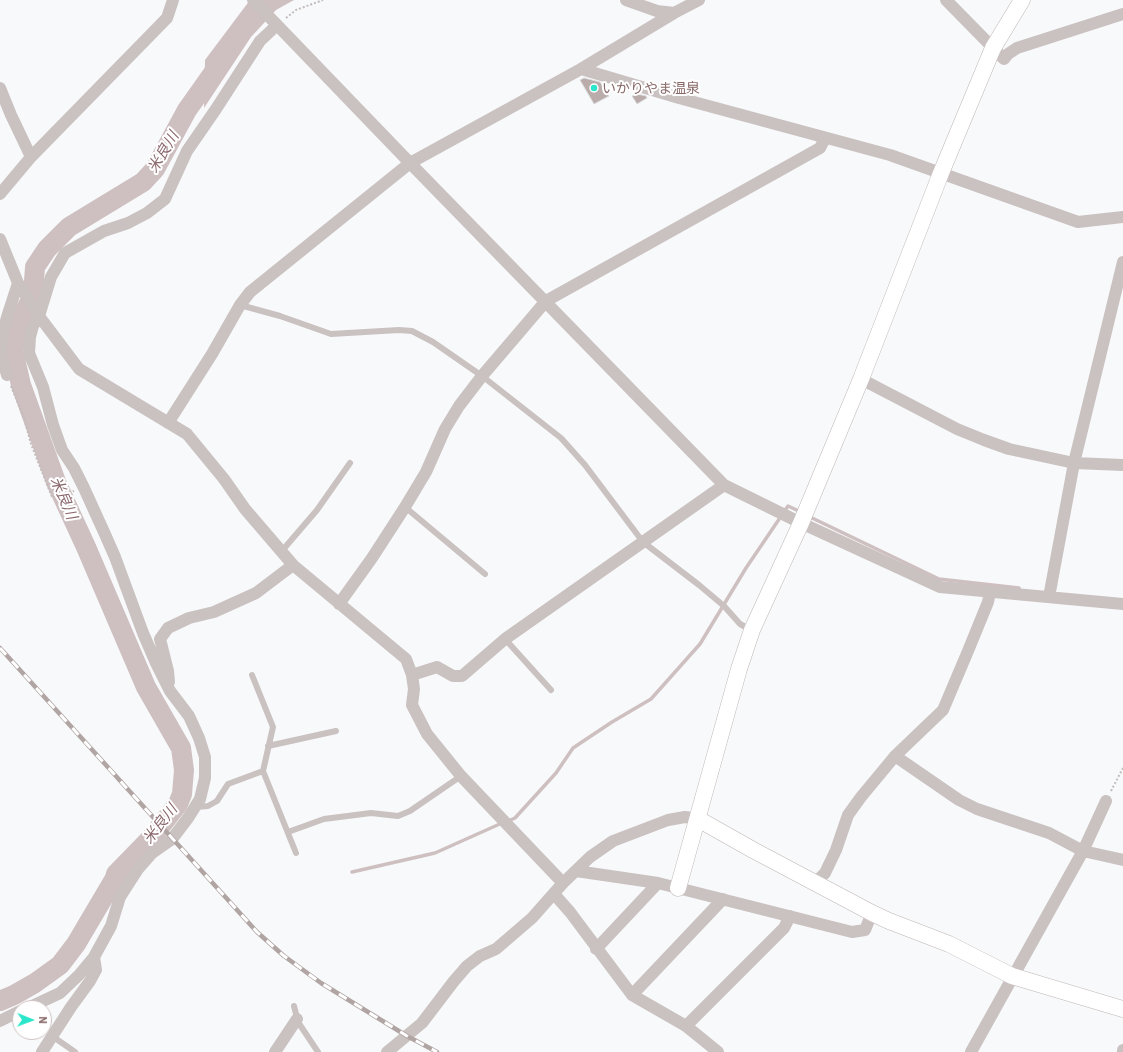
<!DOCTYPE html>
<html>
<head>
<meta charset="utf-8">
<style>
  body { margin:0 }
  #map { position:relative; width:1123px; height:1052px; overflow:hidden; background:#f8f9fa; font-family:Barlow,sans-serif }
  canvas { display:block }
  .north { position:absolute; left:12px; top:1000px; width:40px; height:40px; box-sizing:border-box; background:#fff; border:1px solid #d0c3c3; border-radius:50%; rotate:91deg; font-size:11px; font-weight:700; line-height:16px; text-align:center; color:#896a69 }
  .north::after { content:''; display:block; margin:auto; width:14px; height:18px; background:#2be6ca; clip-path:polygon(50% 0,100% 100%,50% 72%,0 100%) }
</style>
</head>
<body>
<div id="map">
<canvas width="1123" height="1052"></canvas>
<div class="north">N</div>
</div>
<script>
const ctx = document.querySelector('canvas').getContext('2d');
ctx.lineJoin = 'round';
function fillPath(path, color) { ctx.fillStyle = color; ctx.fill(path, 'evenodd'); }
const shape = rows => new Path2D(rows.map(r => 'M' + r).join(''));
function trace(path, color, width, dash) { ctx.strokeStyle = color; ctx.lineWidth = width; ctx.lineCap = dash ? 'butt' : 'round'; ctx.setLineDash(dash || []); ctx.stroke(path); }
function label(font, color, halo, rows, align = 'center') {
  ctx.font = font + ' Barlow,"Noto Sans JP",sans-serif'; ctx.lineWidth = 4; ctx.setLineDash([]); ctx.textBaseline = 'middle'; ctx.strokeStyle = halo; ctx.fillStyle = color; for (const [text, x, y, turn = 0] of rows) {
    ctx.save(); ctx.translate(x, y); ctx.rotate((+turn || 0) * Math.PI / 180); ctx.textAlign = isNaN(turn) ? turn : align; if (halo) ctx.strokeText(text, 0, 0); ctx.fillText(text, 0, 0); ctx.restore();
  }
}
fillPath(shape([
  [250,0,294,0,276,10,251,37,204,108,205,60]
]), '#cebfc1');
trace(shape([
  [808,516,939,579,1019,588],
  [508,821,515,818,556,773,573,748,612,722,651,699,700,644,746,568,788,506,801,512],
  [352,872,435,853,502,823]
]), '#cebfc1', 3.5);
trace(shape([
  [0,1001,14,995,35,983,60,965,76,944,115,878,116,874,152,837,178,804,182,794,184,770,181,748,146,687,86,547,56,482,21,385,13,350,21,318,33,296,35,267,47,249,69,227,143,182,155,169,187,110,221,62]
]), '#cebfc1', 20);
const building = shape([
  [584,78,600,82,609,96,594,104,580,80,584,78],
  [637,94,646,96,647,98,637,104,632,96,637,94]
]);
fillPath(building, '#bbacac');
trace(building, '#dadbdc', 1);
const secondary = shape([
  [698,819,753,850,872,913,889,921,949,944,1012,976,1123,1009],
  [678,888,739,669,752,630,801,523,861,379,941,173,993,48,1022,0]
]);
trace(secondary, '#c0b6b6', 17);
trace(shape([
  [286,18,296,10,323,0],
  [11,386,24,418,31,444,52,497,74,491],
  [1111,791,1123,768]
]), '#c2bcbb', 2, [2, 2]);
trace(shape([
  [240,305,280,316,331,334,399,330,412,331,433,342,482,376,561,438,585,465,643,542,699,585,724,606,740,624,751,630],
  [405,507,485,574],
  [281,552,317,510,350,463],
  [505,639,551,690],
  [252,675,273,727,263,771,296,853],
  [268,746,336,731],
  [196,807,208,806,217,801,228,784,263,771],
  [288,832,324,819,371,813,398,816,410,811,461,776],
  [294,1006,298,1022,318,1052],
  [52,1036,75,1052]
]), '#cac1c1', 6);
trace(shape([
  [253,0,410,163,724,485,801,523,940,587,1123,604],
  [626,0,657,11,674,13],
  [946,0,1004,59,1008,54,1017,48,1123,14],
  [581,69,674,13,699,0],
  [0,88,11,115,31,157],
  [0,194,31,157,167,18,173,0],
  [0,239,18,283,39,316,79,369,187,434,224,479,245,509,293,565,406,659,412,675,414,689,412,705,427,734,461,776,563,883],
  [7,375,0,352,2,336,7,317,18,283],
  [861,379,957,429,984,440,1009,449,1074,463,1123,465],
  [168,423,212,354,240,305,250,292,410,163,581,69,679,98,890,155,1078,222,1123,217],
  [1049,597,1074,463,1123,262],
  [339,604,372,558,405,507,426,472,445,429,459,406,482,376,546,301,820,148,825,138],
  [412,675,437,667,453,676,462,676,505,639,724,485],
  [169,682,168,671,160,639,168,628,189,618,214,612,256,593,293,565],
  [895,756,959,800,977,809,1049,833,1083,851,1123,860],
  [576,871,658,883,852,932,865,930,872,913],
  [815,883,825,873,836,850,848,815,861,797,895,756,943,710,968,651,988,602,990,592],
  [554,894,570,912,632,995,686,1026,718,1052],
  [596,949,658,883],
  [632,995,723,899],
  [28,1008,60,993,79,975,94,957,111,926,120,897,138,869,152,853,172,839,188,818,200,799,205,778,205,757,199,738,189,716,170,691,156,663,143,633,115,557,104,532,84,488,74,468,62,450,53,425,43,387,29,353,30,337,33,326,39,316,51,277,65,253,104,231,128,223,147,213,165,199,187,151,216,109,260,41,277,25],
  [0,1021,20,1011],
  [686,1026,784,928,790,916],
  [42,1052,71,1007,90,981,96,970,94,957],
  [275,1052,297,1019],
  [387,1052,422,1023,454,981,467,966,480,956,496,949,532,918,563,883,590,857,613,841,668,820,685,817,698,819],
  [971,1052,1083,851,1106,801],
  [1123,1052,1123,1050]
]), '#cac1c1', 12);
trace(secondary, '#fff', 16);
const rail = shape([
  [0,648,257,932,284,956,321,983,407,1036,437,1052]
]);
trace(rail, '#b1a5a4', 4.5);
trace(rail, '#fff', 3, [9]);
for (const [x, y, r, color] of [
  [594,88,4,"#2be6ca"]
]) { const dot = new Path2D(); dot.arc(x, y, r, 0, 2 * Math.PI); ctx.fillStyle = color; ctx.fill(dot); trace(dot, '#fff', 1.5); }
label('14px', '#896a69', '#fff', [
  ["いかりやま温泉",602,88]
], 'left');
label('italic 15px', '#8b696e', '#fff', [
  ["米良川",163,152,-59],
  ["米良川",64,498,67],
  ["米良川",160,824,-52]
]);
</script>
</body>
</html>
